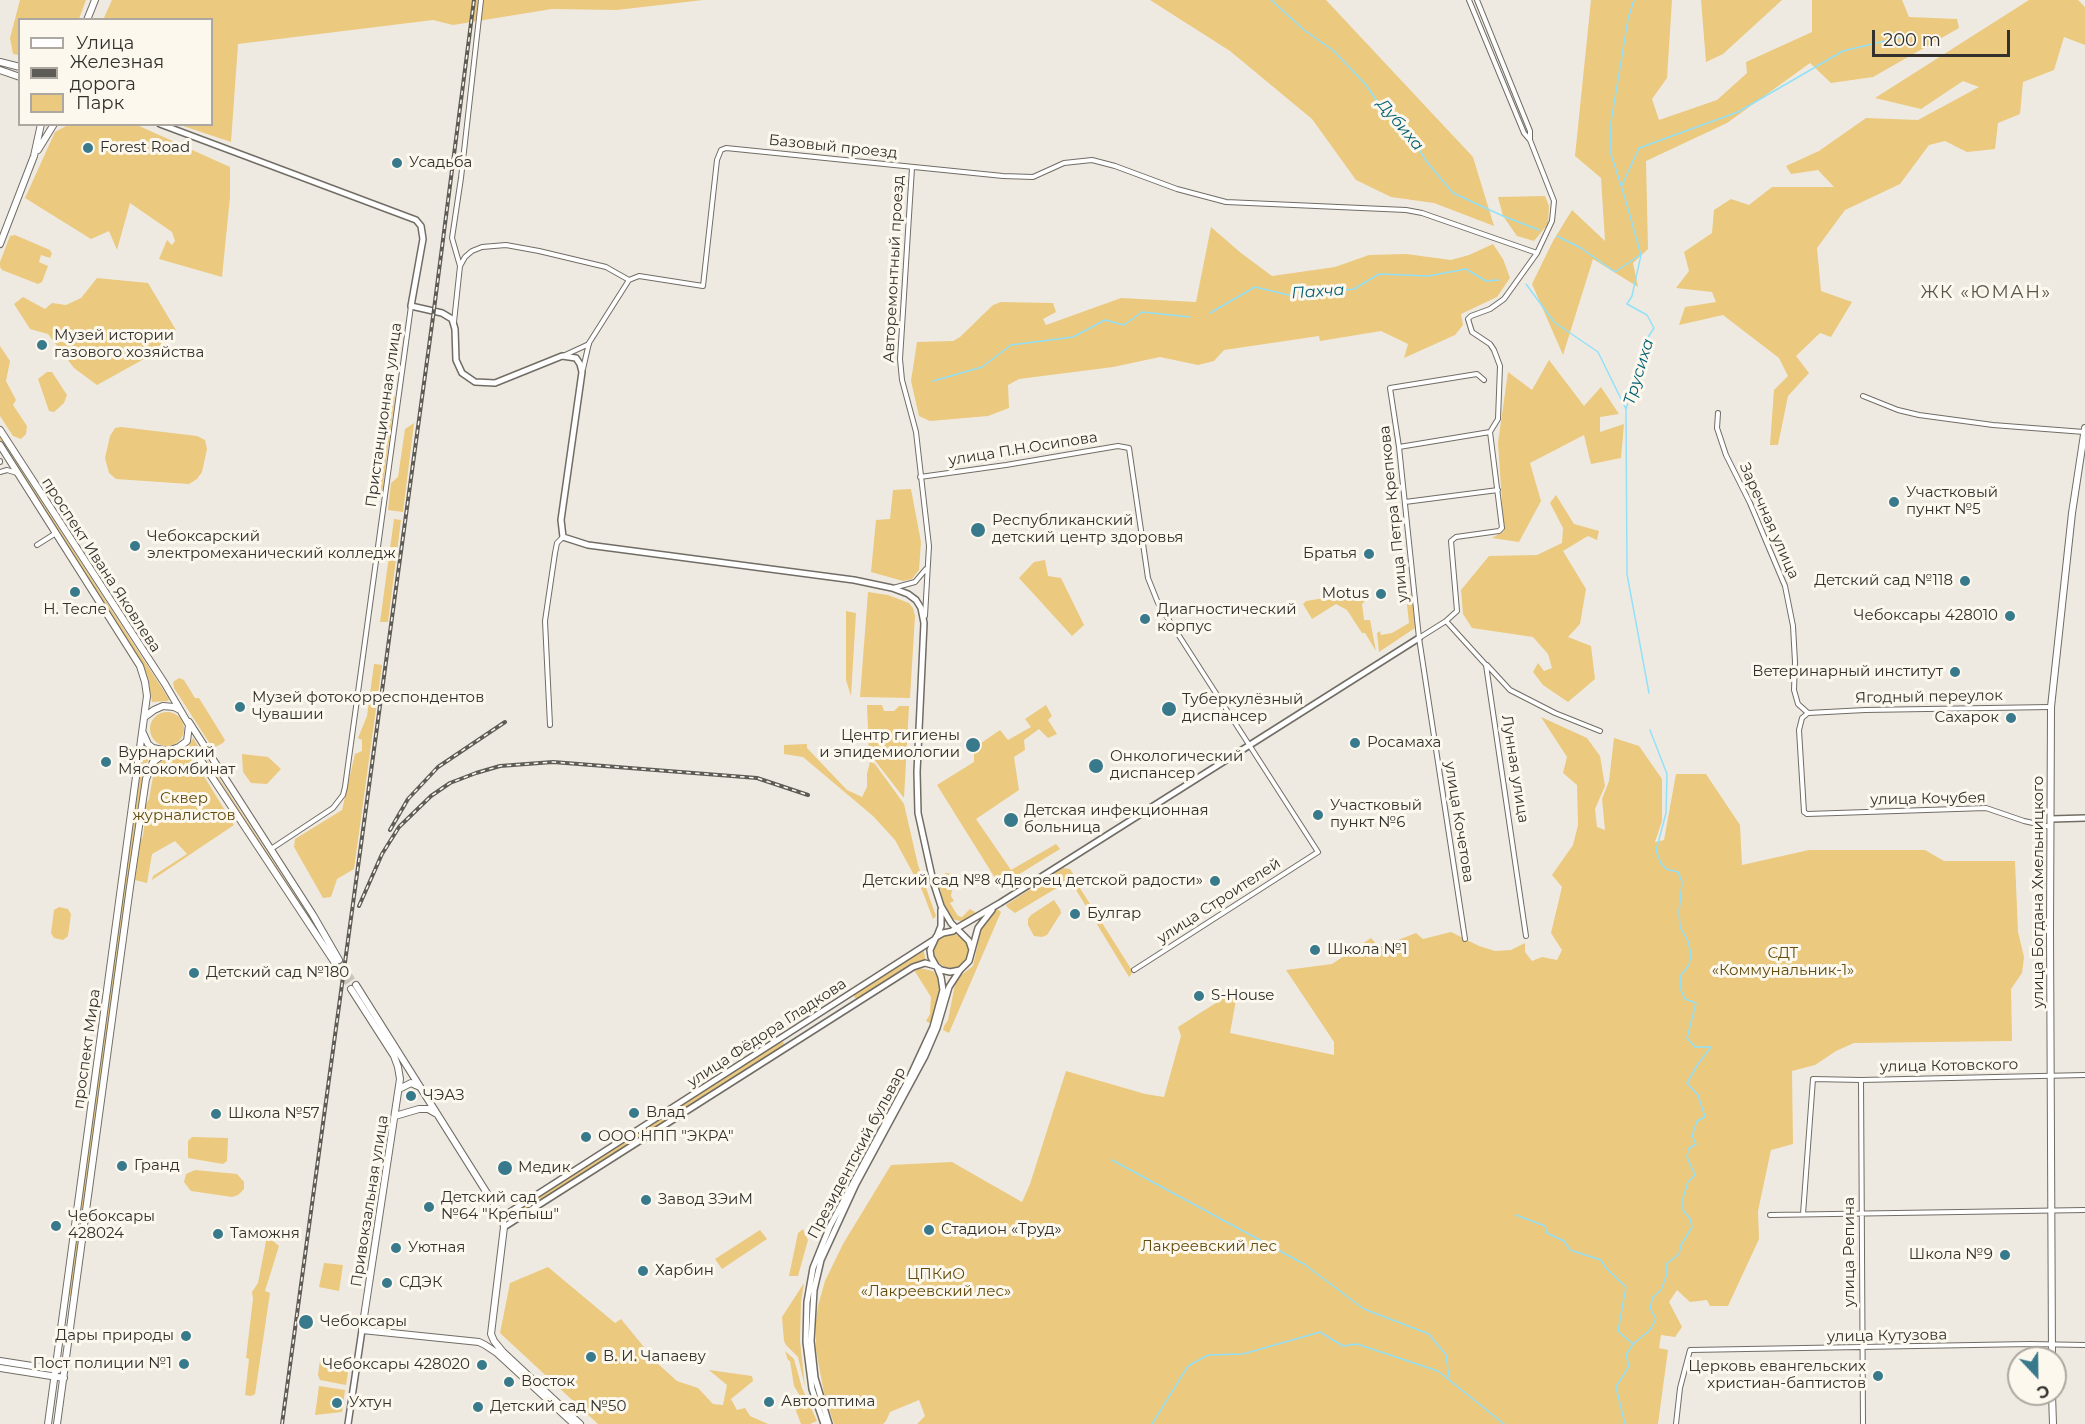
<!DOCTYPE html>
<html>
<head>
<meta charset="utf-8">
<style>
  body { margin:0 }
  #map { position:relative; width:2085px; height:1424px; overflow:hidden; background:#efeae1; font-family:Montserrat,sans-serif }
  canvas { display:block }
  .legend { position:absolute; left:18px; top:18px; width:195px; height:108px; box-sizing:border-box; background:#fcf8ee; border:2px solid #aca8a1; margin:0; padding:8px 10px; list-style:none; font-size:18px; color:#33312d }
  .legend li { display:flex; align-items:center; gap:12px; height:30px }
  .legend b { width:30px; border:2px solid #aca8a1 }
  .north { position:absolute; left:2007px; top:1346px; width:60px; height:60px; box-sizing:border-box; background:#fcf8ee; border:2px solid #aca8a1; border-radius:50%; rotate:158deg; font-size:16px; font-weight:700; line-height:24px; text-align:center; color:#33312d }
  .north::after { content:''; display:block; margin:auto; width:21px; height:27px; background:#38798b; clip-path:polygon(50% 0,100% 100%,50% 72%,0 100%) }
  .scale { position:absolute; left:1872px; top:30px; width:138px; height:27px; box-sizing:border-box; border:3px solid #33312d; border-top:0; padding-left:8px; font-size:18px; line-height:21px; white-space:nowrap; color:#33312d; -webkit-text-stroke:4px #fcf8ee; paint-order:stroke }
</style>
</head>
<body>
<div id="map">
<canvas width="2085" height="1424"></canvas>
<ul class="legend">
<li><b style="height:8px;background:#fff"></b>Улица</li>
<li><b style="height:8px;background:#5e5c56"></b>Железная дорога</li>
<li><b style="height:16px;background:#ebc97e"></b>Парк</li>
</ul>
<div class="north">С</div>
<div class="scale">200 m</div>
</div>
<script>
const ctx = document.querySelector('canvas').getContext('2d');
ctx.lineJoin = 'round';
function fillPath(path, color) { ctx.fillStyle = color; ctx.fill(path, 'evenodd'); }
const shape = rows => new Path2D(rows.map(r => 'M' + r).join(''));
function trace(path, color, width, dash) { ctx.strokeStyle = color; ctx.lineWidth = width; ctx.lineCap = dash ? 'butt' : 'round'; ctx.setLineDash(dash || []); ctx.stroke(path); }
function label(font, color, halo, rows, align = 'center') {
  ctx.font = font + ' Montserrat,sans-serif'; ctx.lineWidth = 6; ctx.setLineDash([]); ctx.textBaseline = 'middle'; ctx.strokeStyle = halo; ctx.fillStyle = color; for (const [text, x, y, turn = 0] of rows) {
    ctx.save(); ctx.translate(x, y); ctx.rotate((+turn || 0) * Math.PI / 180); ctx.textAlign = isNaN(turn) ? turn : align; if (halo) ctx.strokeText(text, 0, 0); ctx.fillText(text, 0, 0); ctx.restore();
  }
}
fillPath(shape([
  [20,0,86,0,79,19,20,20,19,55,13,54,10,38],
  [112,0,703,0,617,10,552,9,453,25,433,20,238,44,231,142,180,125,212,124,212,20,103,20],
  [1150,0,1326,0,1473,157,1494,226,1434,203,1391,197,1356,180,1312,119,1230,51],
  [1591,0,1672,0,1667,78,1652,99,1659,120,1717,100,1747,73,1746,62,1812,32,1812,0,1902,0,1909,17,1957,19,1959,28,1873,77,1831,83,1810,63,1727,123,1646,161,1648,249,1633,263,1638,287,1593,259,1563,355,1532,284,1553,241,1572,210,1605,241,1601,178,1575,156],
  [1701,0,1782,0,1723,54,1706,62],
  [2029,0,2078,0,2085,7,2085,45,2064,37,2054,70,2023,82,2020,114,1998,123,1995,149,1967,152,1945,141,1929,145,1900,184,1845,210,1817,248,1821,291,1852,302,1831,337,1820,333,1796,356,1809,373,1788,396,1778,445,1770,445,1774,390,1788,376,1779,358,1723,315,1679,325,1685,307,1716,302,1712,292,1676,288,1689,271,1684,252,1712,233,1714,210,1731,199,1749,205,1772,187,1834,187,1818,170,1791,174,1786,166,1819,151,1866,118,1918,120,1979,87,1963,81,1921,109,1875,98],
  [68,125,137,125,230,167,230,197,222,277,159,259,167,240,172,245,175,241,172,232,130,203,117,250,109,231,91,239,25,198,55,132],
  [1545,196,1549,206,1548,224,1534,241,1517,236,1503,216,1498,197],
  [1211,227,1241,253,1272,276,1335,267,1369,255,1406,254,1451,260,1469,255,1493,244,1503,259,1510,278,1497,297,1461,314,1463,325,1455,335,1404,358,1408,344,1381,331,1320,341,1319,336,1224,350,1214,361,1198,365,1160,357,1113,367,1019,379,1008,385,1009,408,988,416,930,421,919,416,911,381,917,342,953,341,960,337,993,305,1001,302,1053,303,1056,312,1043,319,1046,325,1121,298,1196,302],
  [15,235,50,250,52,254,50,258,41,255,39,262,48,266,42,282,38,284,2,270,0,267,0,262,10,236],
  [97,278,148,283,176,330,162,349,97,385,74,368,48,334,30,329,14,304,23,297,45,309,52,303,66,305,81,298],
  [0,346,10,361,6,381,16,400,13,405,27,426,26,434,21,439,13,436,0,416],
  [1549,360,1584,406,1601,387,1619,414,1600,417,1600,432,1624,424,1621,458,1591,464,1584,435,1530,463,1541,501,1519,542,1492,538,1504,531,1498,443,1508,372,1532,390],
  [47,372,52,372,67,395,64,403,54,412,49,411,38,379],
  [388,396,395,397,382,492,374,491],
  [414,423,403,512,388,510,391,483,398,477,405,429],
  [121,427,197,436,205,440,207,449,202,472,197,479,189,484,116,479,109,473,105,458,110,436,115,428],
  [0,437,169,699,168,701,152,702,148,677,142,663,0,440],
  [911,489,921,542,919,570,912,579,903,581,871,572,876,520,890,519,893,490],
  [1556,495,1574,524,1599,531,1597,540,1588,536,1563,551,1586,589,1580,624,1568,637,1591,646,1595,679,1568,702,1543,685,1533,672,1538,663,1544,671,1552,668,1548,654,1533,637,1472,628,1463,614,1461,590,1489,556,1537,555,1562,543,1563,528,1550,503],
  [394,519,401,520,388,622,380,622],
  [1045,560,1048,576,1061,578,1084,625,1072,636,1019,578,1034,562],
  [868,592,888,595,909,603,913,608,915,616,910,698,860,697],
  [1362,592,1367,596,1367,599,1362,604,1364,620,1370,620,1376,651,1365,633,1362,633,1347,610,1336,604,1312,619,1303,604,1306,601],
  [1412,594,1415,628,1379,652,1377,633,1380,631,1381,635,1392,633,1409,623,1406,595],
  [846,611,856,613,851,696,846,680],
  [374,664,382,665,354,869,337,879,331,897,323,898,294,847,295,839,342,810,355,754,362,751,362,740,358,738,367,716],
  [179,678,184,680,195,698,199,698,225,740,223,743,215,747,210,744,174,688,173,682],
  [867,705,882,705,884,711,894,711,899,706,909,706,904,798,869,753],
  [1046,705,1052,716,1048,720,1057,734,1048,738,1039,729,1024,740,1025,750,1014,757,1019,790,976,819,1011,870,1056,844,1060,849,1000,886,937,785,974,762,974,748,1000,730,1008,740,1031,727,1025,719],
  '150 729a17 17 0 1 1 34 0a17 17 0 1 1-34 0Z',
  [1541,717,1587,738,1600,756,1605,786,1595,809,1597,827,1605,830,1602,799,1609,781,1614,738,1639,746,1662,779,1662,821,1655,842,1664,840,1676,774,1706,774,1740,825,1742,865,1809,850,1925,850,1944,861,2015,861,2018,932,2024,957,2022,973,2011,989,2012,1041,1854,1043,1836,1051,1815,1065,1792,1071,1793,1144,1771,1150,1758,1211,1759,1239,1728,1306,1710,1306,1707,1300,1690,1302,1677,1290,1669,1302,1682,1327,1675,1337,1661,1335,1659,1348,1668,1350,1658,1424,917,1424,925,1416,919,1400,890,1412,886,1421,883,1424,834,1424,824,1393,816,1350,816,1321,818,1306,825,1281,843,1244,891,1165,952,1162,1022,1202,1030,1184,1066,1071,1145,1094,1164,1097,1181,1036,1178,1027,1238,989,1230,1033,1334,1055,1334,1042,1286,970,1332,964,1371,938,1378,946,1383,946,1416,933,1423,939,1451,932,1479,946,1495,951,1511,950,1525,943,1525,952,1532,961,1542,957,1557,960,1562,950,1551,933,1562,887,1552,875,1573,845,1578,825,1577,785,1563,773,1567,757],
  [193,738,338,961,336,962,205,758,189,746],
  [807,744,807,748,847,790,862,797,867,787,867,774,870,762,875,764,904,804,918,865,936,916,933,919,922,890,895,840,873,816,803,757,784,754,784,745],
  [144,747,152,754,144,768,71,1296,69,1295,97,1081],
  [242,754,268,757,281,769,267,784,251,783,243,772],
  [174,755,182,755,191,759,197,765,234,825,152,880,153,876,187,854,175,841,152,854,147,883,135,880,140,841,143,836,145,820,145,806,149,799,154,771,158,763],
  [1063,868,1070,869,1074,875,1073,877,1133,972,1129,977,1070,880,1015,913,1007,907,1006,905],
  [946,873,952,874,954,878,951,896,954,901,950,903,958,916,962,917,970,909,975,912,973,917,964,922,952,919,945,907,938,881,940,876],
  [1054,900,1060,909,1061,913,1047,935,1042,937,1034,936,1028,925,1028,919,1031,915],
  [59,907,68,909,71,914,68,936,63,940,54,938,51,933,54,910],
  [997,909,1001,912,949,1033,943,1030,944,1026,948,1020,956,979,973,966,981,930,987,919],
  '934 951a17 17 0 1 1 34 0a17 17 0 1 1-34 0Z',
  [924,947,924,953,926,961,910,964,859,998,855,998,853,994],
  [919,968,933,971,939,979,941,992,931,1024,926,1021,930,1014,931,997,914,970],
  [781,1040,784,1043,783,1047,511,1220,509,1216],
  [192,1137,228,1138,227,1161,223,1164,188,1158,188,1141],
  [195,1170,237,1174,244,1182,244,1189,238,1195,232,1197,191,1191,184,1182,186,1174],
  [803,1229,808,1240,798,1276,789,1276,798,1233],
  [760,1230,767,1239,722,1269,715,1259],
  [267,1236,279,1246,265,1291,270,1293,255,1394,251,1396,245,1395,249,1359,246,1358,253,1299,252,1292,258,1283],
  [324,1263,343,1265,339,1291,319,1287],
  [548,1267,615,1323,621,1319,657,1363,677,1381,698,1388,713,1404,723,1405,727,1385,709,1370,752,1376,753,1381,731,1399,737,1410,745,1408,750,1416,768,1424,598,1424,500,1333,510,1283],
  [804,1283,801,1302,800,1341,805,1387,798,1357,786,1345,784,1341,782,1317],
  [785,1351,794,1359,802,1388,817,1421,810,1424,801,1424,796,1411,800,1396,794,1386,790,1361,788,1360],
  [325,1356,336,1358,336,1361,343,1362,344,1359,350,1360,346,1385,320,1380,318,1375,320,1360],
  [319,1386,345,1390,342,1412,315,1415]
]), '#ebc97e');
trace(shape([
  [1271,0,1304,30,1334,51,1366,85,1381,107,1411,137,1427,162,1453,193,1503,216,1539,230],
  [1634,0,1628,19,1621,62,1611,122,1610,151,1625,198,1641,255,1632,296,1627,304,1647,315,1654,328,1645,342,1635,371,1626,410,1627,574,1649,693],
  [1622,185,1639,148,1738,112,1843,51,1906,36],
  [1557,236,1581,248,1615,272,1640,255],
  [1526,284,1554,322,1598,352,1626,409],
  [1210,313,1255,287,1293,296,1354,289,1379,274,1428,276,1466,269,1486,281,1499,280],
  [933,381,982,367,1011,345,1073,337,1105,320,1124,325,1142,312,1190,317],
  [1112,1160,1304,1264,1364,1309,1429,1334,1446,1355,1449,1377],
  [1516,1215,1545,1226,1547,1233,1564,1241,1570,1250,1601,1260,1606,1268,1626,1287,1618,1331,1633,1344],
  [1152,1424,1188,1366,1208,1355,1243,1354,1320,1332,1343,1346,1357,1344,1438,1371,1504,1424],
  [1625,1424,1616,1387,1629,1366,1626,1355,1633,1344,1650,1330,1656,1319,1650,1308,1653,1297,1661,1290,1667,1274,1666,1264,1679,1254,1681,1245,1692,1227,1690,1219,1683,1210,1683,1198,1688,1182,1695,1175,1687,1157,1688,1149,1696,1144,1692,1136,1697,1121,1705,1117,1698,1095,1687,1083,1698,1064,1711,1047,1695,1047,1687,1038,1696,1003,1685,999,1680,988,1681,975,1689,965,1691,954,1688,941,1680,927,1679,912,1682,882,1678,872,1666,869,1661,863,1656,851,1666,813,1667,774,1650,730]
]), '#93e1f9', 1.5);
trace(shape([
  [339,960,356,985],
  [335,963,351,989]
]), '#c9c5bd', 6, [6, 3]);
const street = shape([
  [1469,0,1524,133,1530,140,1530,131,1477,0],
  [912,168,900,359,902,380,916,432,929,546,925,616],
  [460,266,452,238,461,178,481,0],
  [454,322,460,266,465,257,472,251,482,247,506,245,539,251,606,267,629,280],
  [563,356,589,344],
  [583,369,589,343,629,280,639,276,703,286,717,160,721,150,726,148,1003,176,1033,177,1064,163,1092,160,1115,166,1177,189,1226,202,1406,210,1422,213,1537,253],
  [1863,396,1898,410,1919,415,1993,425,2084,432],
  [1718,413,1717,428,1726,455,1750,503,1785,586,1793,626,1795,662,1794,690,1798,704,1808,713],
  [1399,447,1490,432],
  [0,461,0,462],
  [0,472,7,470,17,473],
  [920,477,1006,465,1118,446,1129,448,1148,578,1158,603,1318,852,1134,970],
  [1405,502,1498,490],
  [37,545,56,533],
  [893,588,915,582,926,569],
  [1446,621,1486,665,1526,936],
  [1419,638,1446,621,1457,611,1451,541,1456,537,1499,531,1502,528,1490,432,1498,419,1500,366,1494,350,1490,344,1472,332,1468,319,1471,316,1490,309,1504,299,1537,253,1552,221,1554,201,1530,140],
  [1487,665,1510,690,1555,713,1600,731],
  [1808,713,1802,718,1799,730,1804,812,1807,814,1986,808,2024,821,2051,827],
  [1808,713,1865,710,2050,707],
  [550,725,545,621,555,553,557,543,563,537],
  [271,849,333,808,343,795,345,787,411,306],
  [1465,939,1419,638,1399,447,1390,388,1477,374,1484,380],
  [1861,1080,1863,1424],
  [1803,1214,1813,1079,1861,1080,2085,1075],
  [1770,1215,2085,1210],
  [1676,1424,1680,1388,1690,1350,2030,1344,2085,1345]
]);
const secondary = shape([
  [160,124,416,220,421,226,423,239,411,306,442,313,452,319,455,329,456,360,462,373,475,382,495,383,562,356,576,358,580,364,582,372,561,520,563,537,588,545,854,580,892,588,908,594,916,600,921,608,924,623,917,772,918,813,933,881,941,906,951,923,969,941,972,950],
  [2051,819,2085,818],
  [952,931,1000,903,1419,638],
  [953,931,943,933,936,937,930,950,931,957,936,966,941,970,950,972,960,970,969,961,978,928,992,910],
  [937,936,941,926,941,910],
  [502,1217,935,939],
  [504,1227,913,967,925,963,936,966],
  [348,1424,362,1330],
  [824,1424,812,1389,806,1342,807,1302,813,1268,830,1226,908,1081,933,1027,943,990,941,977,937,967],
  [829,1424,815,1378,811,1341,814,1290,821,1260,856,1184,925,1056,937,1028,949,987,960,970]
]);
const primary = shape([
  [87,20,95,0],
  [0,62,20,67],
  [0,70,20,77],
  [38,150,54,124],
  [0,244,34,156,41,124],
  [0,430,165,684,189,725,187,741,179,747,168,751,153,748,148,744,143,733],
  [0,445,140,666,145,682,147,696,48,1424],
  [146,716,154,710,163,706,174,707,180,710],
  [189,722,313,915,339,960],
  [174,750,186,750,202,762,335,963],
  [356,985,502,1217,504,1227,491,1334,494,1341,503,1352,580,1424],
  [351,989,394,1056,398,1067,400,1079,362,1330,479,1342,485,1345,497,1353,574,1424],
  [399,1089,411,1083,420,1087],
  [395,1116,419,1109,428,1109,435,1113],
  [2052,1358,2050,930,2051,707,2072,513,2085,428],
  [0,1361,58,1370],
  [0,1368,64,1378],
  [2052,1394,2053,1424],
  [57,1424,130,887,146,779,153,762,168,751]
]);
trace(street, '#716d65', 6);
trace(secondary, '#716d65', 8);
trace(primary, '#716d65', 8);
trace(street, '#fff', 4);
trace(secondary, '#fff', 5);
trace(primary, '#fff', 6);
const rail = shape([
  [390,830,408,799,438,767,505,722],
  [359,906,382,854,399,827,431,796,450,783,476,773,500,766,553,762,757,778,808,795],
  [282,1424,433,317,474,0]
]);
trace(rail, '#5e5c56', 4);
trace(rail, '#fcf8ee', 1.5, [4.5]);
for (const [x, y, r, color] of [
  [88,148,6,"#38798b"],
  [397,163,6,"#38798b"],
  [42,345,6,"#38798b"],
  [1894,502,6,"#38798b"],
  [978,530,8,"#38798b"],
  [135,546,6,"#38798b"],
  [1369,554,6,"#38798b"],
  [1965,581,6,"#38798b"],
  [75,592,6,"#38798b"],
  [1381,594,6,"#38798b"],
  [2010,616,6,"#38798b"],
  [1145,619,6,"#38798b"],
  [1955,672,6,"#38798b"],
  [240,707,6,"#38798b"],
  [1169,709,8,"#38798b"],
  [2011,718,6,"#38798b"],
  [1355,743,6,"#38798b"],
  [973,745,8,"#38798b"],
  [106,762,6,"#38798b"],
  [1096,766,8,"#38798b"],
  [1318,815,6,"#38798b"],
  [1011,820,8,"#38798b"],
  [1215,881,6,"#38798b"],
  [1075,914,6,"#38798b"],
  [1315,950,6,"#38798b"],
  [194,973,6,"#38798b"],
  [1199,996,6,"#38798b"],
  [411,1096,6,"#38798b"],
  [634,1113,6,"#38798b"],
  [216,1114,6,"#38798b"],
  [586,1137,6,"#38798b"],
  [122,1166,6,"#38798b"],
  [505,1168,8,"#38798b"],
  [646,1200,6,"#38798b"],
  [429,1207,6,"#38798b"],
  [56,1226,6,"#38798b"],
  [929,1230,6,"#38798b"],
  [218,1234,6,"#38798b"],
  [396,1248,6,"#38798b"],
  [2005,1255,6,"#38798b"],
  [643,1271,6,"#38798b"],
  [387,1283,6,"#38798b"],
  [306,1322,8,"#38798b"],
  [186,1336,6,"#38798b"],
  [591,1357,6,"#38798b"],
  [184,1364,6,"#38798b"],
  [482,1365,6,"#38798b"],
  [1878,1376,6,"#38798b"],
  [509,1382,6,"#38798b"],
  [769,1402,6,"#38798b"],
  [337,1403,6,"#38798b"],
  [478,1407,6,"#38798b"]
]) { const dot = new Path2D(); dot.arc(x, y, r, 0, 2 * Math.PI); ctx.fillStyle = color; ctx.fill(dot); trace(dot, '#fcf8ee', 2); }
label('15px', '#33312d', '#fcf8ee', [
  ["Базовый проезд",833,147,6],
  ["Авторемонтный проезд",894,269,-87],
  ["Пристанционная улица",384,415,-82],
  ["улица П.Н.Осипова",1023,449,-9],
  ["улица Петра Крепкова",1394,514,-96],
  ["Заречная улица",1769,521,66],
  ["проспект Ивана Яковлева",101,565,57],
  ["Ягодный переулок",1929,697,-1],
  ["Лунная улица",1515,769,81],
  ["улица Кочубея",1928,799,-1],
  ["улица Кочетова",1459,822,81],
  ["улица Богдана Хмельницкого",2039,892,-90],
  ["улица Строителей",1219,901,-33],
  ["улица Фёдора Гладкова",767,1033,-33],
  ["проспект Мира",87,1049,-82],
  ["улица Котовского",1949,1066,-1],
  ["Президентский бульвар",857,1153,-62],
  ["Привокзальная улица",370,1201,-81],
  ["улица Репина",1850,1252,-90],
  ["улица Кутузова",1887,1336,-1]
]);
label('15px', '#33312d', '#fcf8ee', [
  ["Forest Road",100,148],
  ["Усадьба",409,163],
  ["Музей истории",54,336],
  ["газового хозяйства",54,353],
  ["Участковый",1906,493],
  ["пункт №5",1906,510],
  ["Республиканский",992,521],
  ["детский центр здоровья",992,538],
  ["Чебоксарский",147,537],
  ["электромеханический колледж",147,554],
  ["Братья",1357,554,"right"],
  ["Детский сад №118",1953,581,"right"],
  ["Motus",1369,594,"right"],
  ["Н. Тесле",75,610,"center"],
  ["Диагностический",1157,610],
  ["корпус",1157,627],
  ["Чебоксары 428010",1998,616,"right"],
  ["Ветеринарный институт",1943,672,"right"],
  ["Музей фотокорреспондентов",252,698],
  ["Чувашии",252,715],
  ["Туберкулёзный",1182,700],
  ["диспансер",1182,717],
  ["Сахарок",1999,718,"right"],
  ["Центр гигиены",960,736,"right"],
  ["и эпидемиологии",960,753,"right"],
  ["Росамаха",1367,743],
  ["Вурнарский",118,753],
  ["Мясокомбинат",118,770],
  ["Онкологический",1110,757],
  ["диспансер",1110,774],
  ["Участковый",1330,806],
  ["пункт №6",1330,823],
  ["Детская инфекционная",1024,811],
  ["больница",1024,828],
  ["Детский сад №8 «Дворец детской радости»",1203,881,"right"],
  ["Булгар",1087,914],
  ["Школа №1",1327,950],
  ["Детский сад №180",206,973],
  ["S-House",1211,996],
  ["ЧЭАЗ",423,1096],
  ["Влад",646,1113],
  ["Школа №57",228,1114],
  ["ООО НПП \"ЭКРА\"",598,1137],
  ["Гранд",134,1166],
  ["Медик",518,1168],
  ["Детский сад",441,1198],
  ["№64 \"Крепыш\"",441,1215],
  ["Завод ЗЭиМ",658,1200],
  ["Чебоксары",68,1217],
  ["428024",68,1234],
  ["Стадион «Труд»",941,1230],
  ["Таможня",230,1234],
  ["Уютная",408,1248],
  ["Школа №9",1993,1255,"right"],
  ["Харбин",655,1271],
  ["СДЭК",399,1283],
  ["Чебоксары",320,1322],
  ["Дары природы",174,1336,"right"],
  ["В. И. Чапаеву",603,1357],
  ["Пост полиции №1",172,1364,"right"],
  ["Чебоксары 428020",470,1365,"right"],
  ["Церковь евангельских",1866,1367,"right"],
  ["христиан-баптистов",1866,1384,"right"],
  ["Восток",521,1382],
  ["Автооптима",781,1402],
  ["Ухтун",349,1403],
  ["Детский сад №50",490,1407]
], 'left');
label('15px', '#634c0e', '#fcf8ee', [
  ["Сквер",184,799],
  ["журналистов",184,816],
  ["СДТ",1783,954],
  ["«Коммунальник-1»",1783,971],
  ["Лакреевский лес",1209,1247],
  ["ЦПКиО",936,1275],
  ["«Лакреевский лес»",936,1292]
]);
label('italic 16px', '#025f74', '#fcf8ee', [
  ["Дубиха",1400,125,50],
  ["Пахча",1318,292,-4],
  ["Трусиха",1639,372,-73]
]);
ctx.letterSpacing = '1.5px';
label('18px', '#5b574f', '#fcf8ee', [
  ["ЖК «ЮМАН»",1986,293]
]);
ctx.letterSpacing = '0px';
</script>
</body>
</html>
